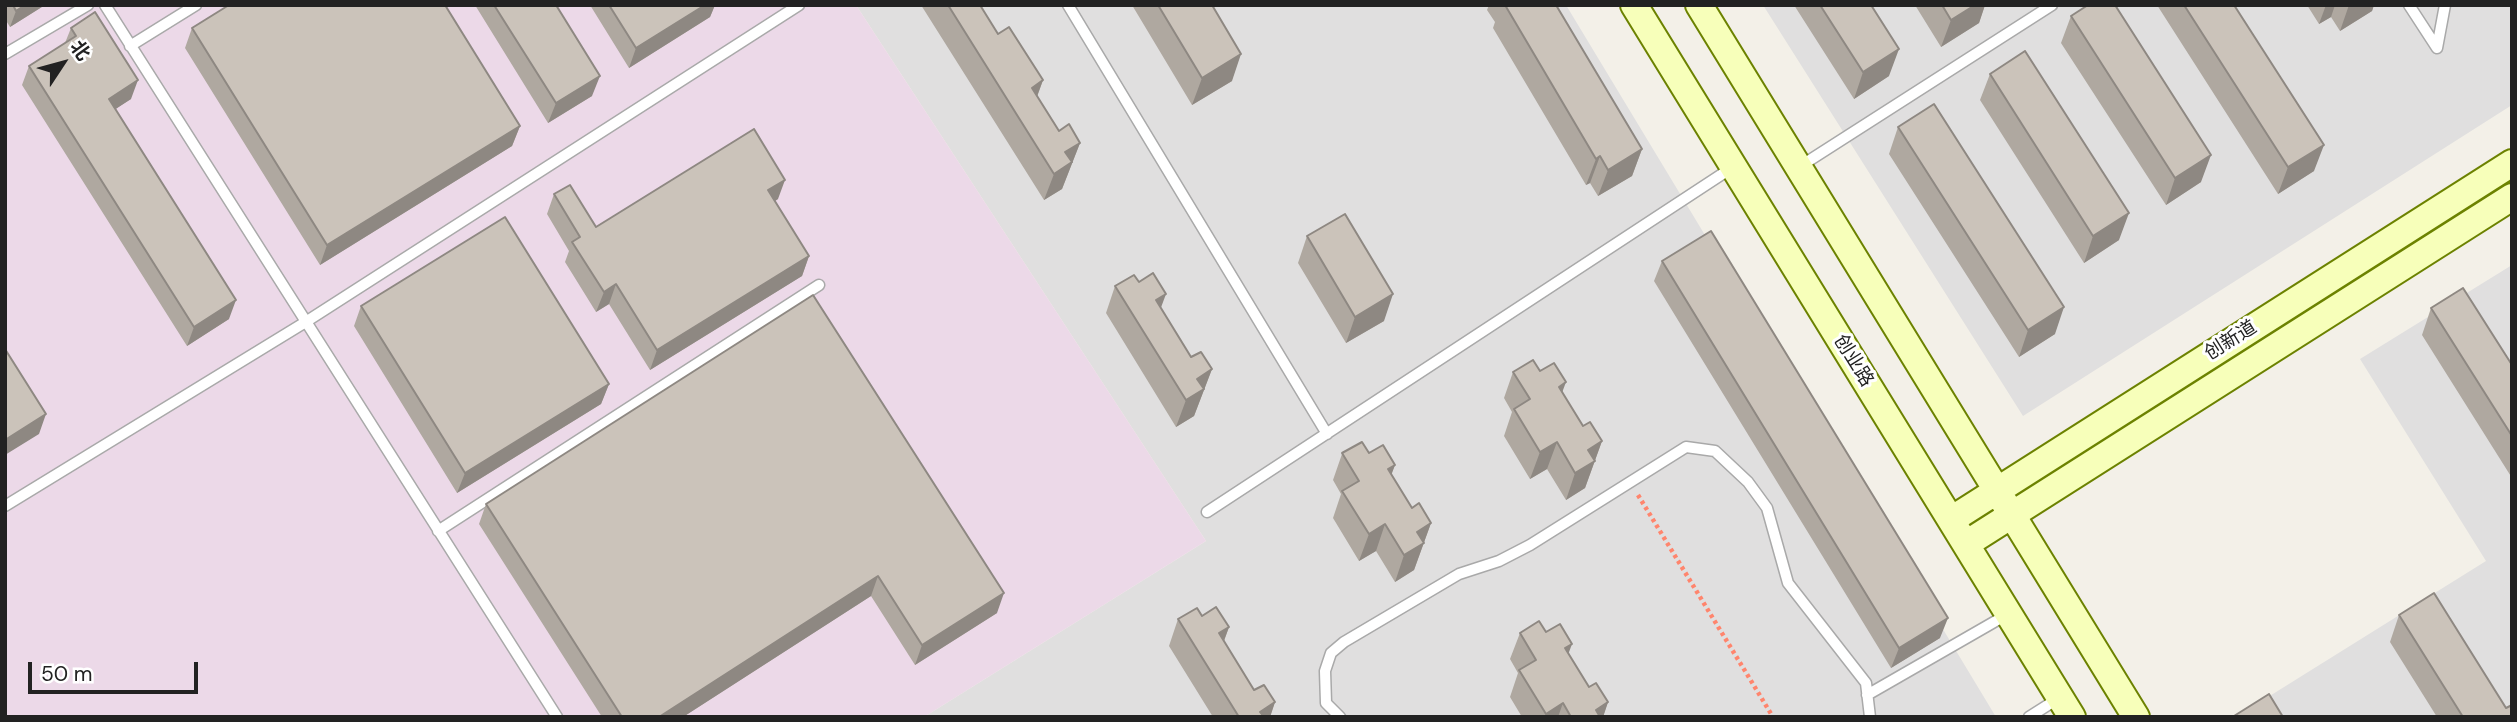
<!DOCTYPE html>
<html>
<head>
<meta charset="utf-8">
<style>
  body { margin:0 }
  #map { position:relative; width:2517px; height:722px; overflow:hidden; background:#f3f0e8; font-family:"DM Sans","Noto Sans SC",sans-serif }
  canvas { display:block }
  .frame { position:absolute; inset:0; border:7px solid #222; pointer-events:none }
  .north { position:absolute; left:28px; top:28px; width:70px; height:70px; -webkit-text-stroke:5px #fff; paint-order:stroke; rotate:54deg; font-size:19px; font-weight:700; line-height:28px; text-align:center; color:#222 }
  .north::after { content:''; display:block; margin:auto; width:24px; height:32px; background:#222; clip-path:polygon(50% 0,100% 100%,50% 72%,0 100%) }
  .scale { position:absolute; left:28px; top:662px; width:170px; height:32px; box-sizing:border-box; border:4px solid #222; border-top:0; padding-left:9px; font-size:21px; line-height:24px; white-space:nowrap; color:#222; -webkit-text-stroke:5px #fff; paint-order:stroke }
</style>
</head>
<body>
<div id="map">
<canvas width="2517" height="722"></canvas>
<div class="frame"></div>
<div class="north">北</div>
<div class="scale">50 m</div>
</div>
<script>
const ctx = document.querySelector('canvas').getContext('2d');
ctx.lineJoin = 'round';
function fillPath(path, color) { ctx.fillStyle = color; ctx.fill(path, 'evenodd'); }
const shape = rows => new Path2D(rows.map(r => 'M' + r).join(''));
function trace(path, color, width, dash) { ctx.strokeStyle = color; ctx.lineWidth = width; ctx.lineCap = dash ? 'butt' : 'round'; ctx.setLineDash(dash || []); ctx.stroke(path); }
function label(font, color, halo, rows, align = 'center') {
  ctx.font = font + ' "DM Sans","Noto Sans SC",sans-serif'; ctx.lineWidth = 6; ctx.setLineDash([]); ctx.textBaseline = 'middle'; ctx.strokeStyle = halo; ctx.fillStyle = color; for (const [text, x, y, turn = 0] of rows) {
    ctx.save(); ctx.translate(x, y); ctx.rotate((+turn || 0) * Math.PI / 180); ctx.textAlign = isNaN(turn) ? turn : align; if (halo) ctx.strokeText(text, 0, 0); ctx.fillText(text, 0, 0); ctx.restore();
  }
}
fillPath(shape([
  [856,5,1566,5,1996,717,924,717,1206,541],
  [1763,5,2512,5,2512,105,2023,416],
  [2512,265,2512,717,2236,717,2486,561,2360,359]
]), '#e0dfdf');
fillPath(shape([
  [5,5,856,5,1206,541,924,717,5,717]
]), '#ecd9e8');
const lane = shape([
  [105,5,557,717],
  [1068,5,1327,434],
  [2409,5,2437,48],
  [130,46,196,5],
  [2437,48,2445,5],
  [5,54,88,5],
  [1799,167,2052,5],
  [5,506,304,323,799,5],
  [1207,512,1733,167],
  [438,531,819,285],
  [1867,695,2008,614],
  [1340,717,1326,703,1325,671,1331,653,1344,642,1459,574,1499,561,1530,545,1686,447,1715,451,1748,482,1767,508,1788,583,1866,683,1870,717],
  [2029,717,2059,698]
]);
const secondary = shape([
  [1634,5,2072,717],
  [1699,5,2136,717],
  [1951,520,2512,163],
  [1966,544,2512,197]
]);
trace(lane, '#a9a9a9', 13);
trace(secondary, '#6c8200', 30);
trace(shape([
  [1638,495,1773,717]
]), '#ff856d', 4.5, [3.5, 3.5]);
trace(lane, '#fff', 10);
trace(secondary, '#f7ffba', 26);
fillPath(shape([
  [5,5,45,5,10,27,5,19],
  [475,5,556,5,592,96,548,123],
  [590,5,715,5,710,17,629,68],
  [921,5,980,5,998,34,1043,80,1037,97,1059,131,1080,143,1062,189,1044,200],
  [1132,5,1212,5,1232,81,1192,105],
  [1489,5,1556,5,1642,149,1632,176,1598,196,1590,183,1586,185,1493,28,1495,22,1487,10],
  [1794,5,1871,5,1889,76,1854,99],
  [1915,5,1985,5,1979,23,1941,47],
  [2157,5,2234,5,2314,171,2278,194],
  [2307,5,2374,5,2372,11,2340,31,2331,17,2319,24],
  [2071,16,2201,182,2166,205,2061,43],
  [71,28,131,99,115,109,229,319,187,346,22,85,29,66,65,43],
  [192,28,520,126,512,146,320,265,185,48],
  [1990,74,2119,240,2084,263,1980,100],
  [1898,127,2055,334,2019,357,1889,154],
  [554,194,596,227,778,199,775,201,809,256,802,276,650,370,609,304,596,312,565,262,569,251,547,214],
  [1307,236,1384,321,1346,343,1298,263],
  [1662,261,1940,638,1891,668,1654,281],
  [1139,282,1161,308,1191,357,1212,369,1194,416,1176,427,1106,313,1115,286],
  [813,295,997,613,915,665,871,596,683,717,602,717,479,524,486,504],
  [361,306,609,384,601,404,457,493,354,326],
  [2431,308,2512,365,2512,478,2422,335],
  [1540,371,1562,392,1583,426,1602,441,1585,488,1566,500,1547,469,1530,479,1504,436,1512,412,1504,398,1513,372],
  [1369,453,1395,465,1391,474,1412,508,1431,523,1414,570,1395,582,1376,551,1359,561,1333,518,1341,494,1333,480,1342,454],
  [2399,615,2506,708,2512,717,2437,717,2390,642],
  [1202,616,1229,627,1224,641,1254,690,1275,702,1270,717,1213,717,1169,646,1178,619],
  [1546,632,1568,654,1589,687,1608,702,1603,717,1522,717,1510,697,1518,673,1510,659,1520,633]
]), '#afa8a0');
fillPath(shape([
  [25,5,45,5,10,27,16,11],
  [705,5,715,5,710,17,629,68,636,48],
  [1975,5,1985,5,1979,23,1941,47,1951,20],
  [2326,5,2335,5,2331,17,2319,24],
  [2349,5,2374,5,2372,11,2340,31],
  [1899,49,1889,76,1854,99,1863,72],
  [1241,54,1232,81,1192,105,1202,78],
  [600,76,592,96,548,123,556,103],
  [138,80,131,99,102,118,109,99],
  [1043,80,1033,107,1032,88],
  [520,126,512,146,320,265,327,245],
  [1080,143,1062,189,1044,200,1054,174,1065,152],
  [2324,145,2314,171,2278,194,2288,167],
  [1642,149,1632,176,1598,196,1608,170],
  [2211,155,2201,182,2166,205,2175,178],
  [1600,156,1590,183,1586,185,1596,159],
  [785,180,778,199,761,210,768,190],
  [2129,213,2119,240,2084,263,2093,236],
  [809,256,802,276,650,370,657,350],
  [616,284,609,304,596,312,604,292],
  [1166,294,1156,321,1156,300],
  [1393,294,1384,321,1346,343,1355,317],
  [236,300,229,319,187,346,194,327],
  [2064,307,2055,334,2019,357,2028,330],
  [1212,369,1194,416,1176,427,1186,400,1197,379],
  [1566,382,1556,409,1559,387],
  [609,384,601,404,457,493,465,473],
  [46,414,39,434,5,455,5,440],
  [1602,441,1585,488,1566,500,1575,473,1588,450],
  [1557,442,1547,469,1530,479,1540,452],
  [1395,465,1385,492,1388,469],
  [1431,523,1414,570,1395,582,1404,555,1417,532],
  [1385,524,1376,551,1359,561,1369,534],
  [878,576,871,596,683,717,659,717],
  [1004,593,997,613,915,665,922,645],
  [1948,618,1940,638,1891,668,1899,648],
  [1229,627,1219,654,1219,633],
  [1572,644,1562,671,1565,648],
  [1275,702,1270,717,1259,717,1260,712],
  [1608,702,1603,717,1593,717,1596,710],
  [1563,703,1558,717,1545,717,1546,714]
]), '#8e8882');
const building = shape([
  [13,5,25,5,16,11,13,5],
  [229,5,445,5,520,126,327,245,192,28,229,5],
  [494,5,556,5,600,76,556,103,494,5],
  [609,5,705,5,636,48,609,5],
  [948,5,980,5,998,34,1009,27,1043,80,1032,88,1059,131,1069,124,1080,143,1065,152,1072,162,1054,174,948,5],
  [1158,5,1212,5,1241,54,1202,78,1158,5],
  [1505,5,1556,5,1642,149,1608,170,1600,156,1596,159,1505,5],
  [1820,5,1871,5,1899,49,1863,72,1820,5],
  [1942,5,1975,5,1951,20,1942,5],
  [2088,5,2115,5,2211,155,2175,178,2071,16,2088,5],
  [2184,5,2234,5,2324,145,2288,167,2184,5],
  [95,12,138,80,109,99,236,300,194,327,29,66,76,36,71,28,95,12],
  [2025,51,2129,213,2093,236,1990,74,2025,51],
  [1934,104,2064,307,2028,330,1898,127,1934,104],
  [754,129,785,180,768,190,809,256,657,350,616,284,604,292,572,242,580,237,554,194,570,185,596,227,754,129],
  [1345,214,1393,294,1355,317,1307,236,1345,214],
  [505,217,609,384,465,473,361,306,505,217],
  [1711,231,1948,618,1899,648,1662,261,1711,231],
  [1153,273,1166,294,1156,300,1191,357,1201,352,1212,369,1197,379,1204,389,1186,400,1115,286,1134,275,1139,282,1153,273],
  [2463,288,2512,365,2512,436,2431,308,2463,288],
  [813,295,1004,593,922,645,878,576,659,717,622,717,486,504,813,295],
  [5,349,46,414,5,440,5,349],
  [1533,360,1540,371,1554,363,1566,382,1559,387,1583,426,1590,422,1602,441,1588,450,1595,461,1575,473,1557,442,1540,452,1514,409,1530,399,1513,372,1533,360],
  [1362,442,1369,453,1383,445,1395,465,1388,469,1412,508,1419,503,1431,523,1417,532,1424,543,1404,555,1385,524,1369,534,1342,491,1359,481,1342,453,1362,442],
  [2434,593,2506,708,2512,705,2512,717,2463,717,2399,615,2434,593],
  [1216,607,1229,627,1219,633,1254,690,1264,685,1275,702,1260,712,1264,717,1239,717,1178,619,1197,608,1202,616,1216,607],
  [1539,621,1546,632,1560,624,1572,644,1565,648,1589,687,1596,683,1608,702,1596,710,1600,717,1571,717,1563,703,1546,714,1519,670,1536,660,1520,633,1539,621],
  [2269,694,2283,717,2235,717,2234,716,2269,694]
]);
fillPath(building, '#cbc3ba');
trace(building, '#8e8882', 2);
label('19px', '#222', '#fff', [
  ["创新道",2231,341,-32],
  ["创业路",1853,361,58]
]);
</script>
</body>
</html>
